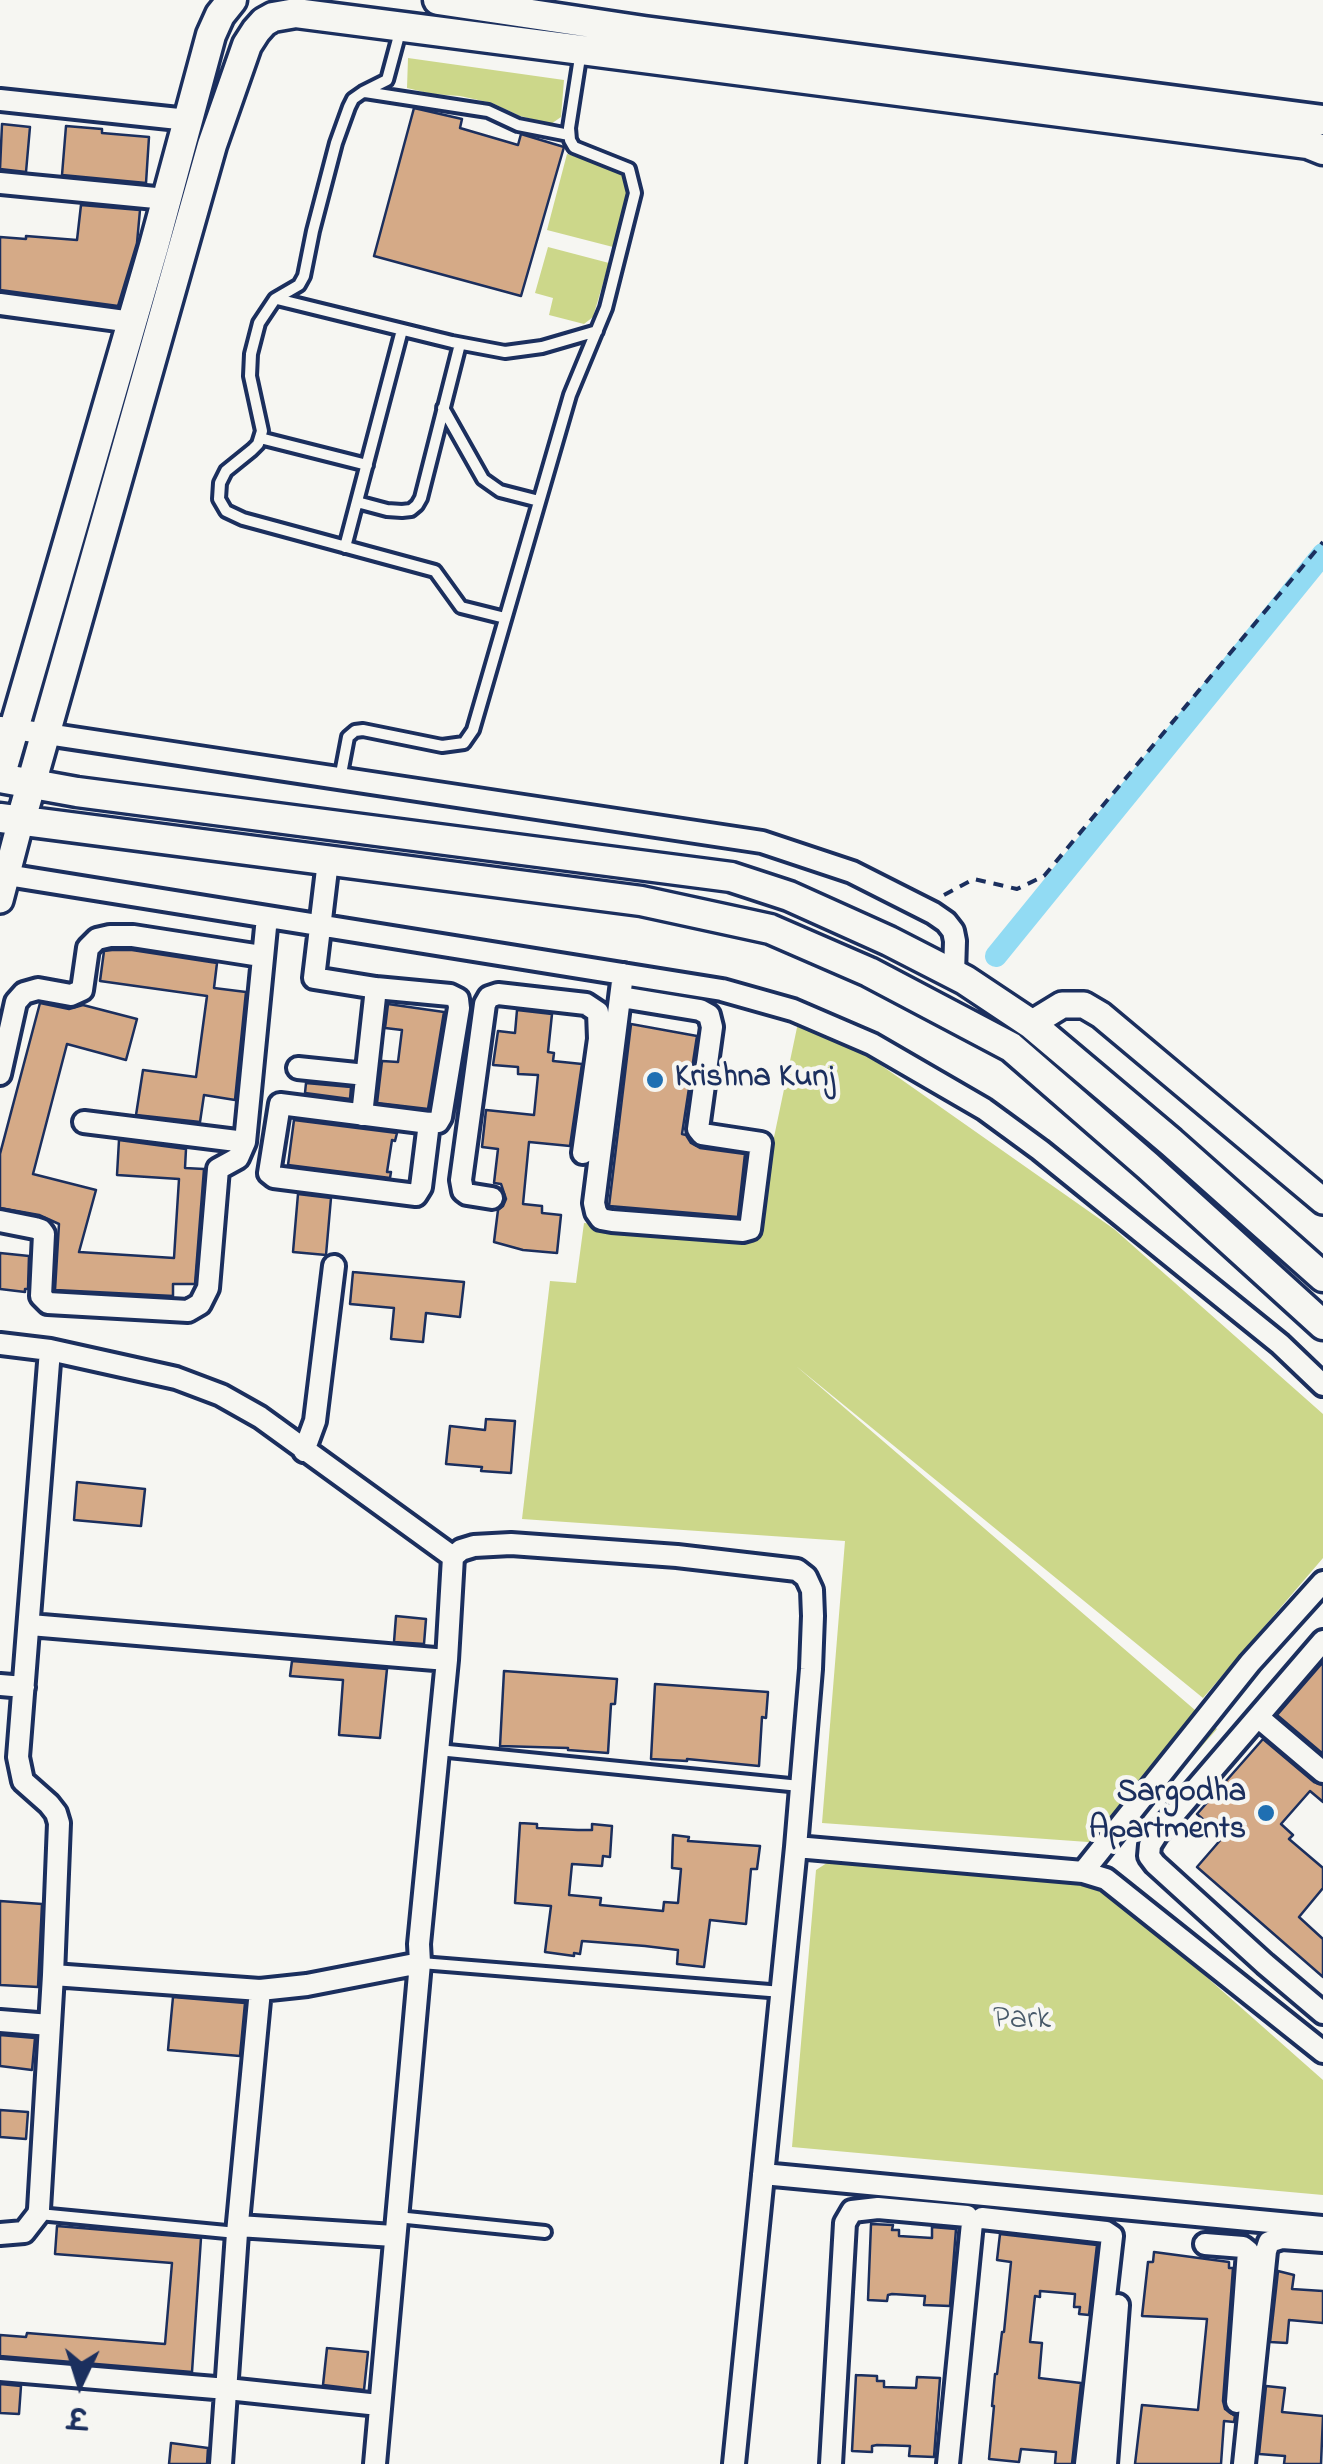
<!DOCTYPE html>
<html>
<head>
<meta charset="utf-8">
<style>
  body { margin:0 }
  #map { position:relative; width:1323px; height:2464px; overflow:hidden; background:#f6f6f2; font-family:"Indie Flower","Playpen Sans Deva",sans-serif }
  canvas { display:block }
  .north { position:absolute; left:30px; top:2334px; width:100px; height:100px; -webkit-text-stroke:8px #f6f6f2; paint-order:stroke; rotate:184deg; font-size:28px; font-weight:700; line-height:40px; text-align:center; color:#1b2f5e }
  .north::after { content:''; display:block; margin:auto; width:35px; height:45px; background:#1b2f5e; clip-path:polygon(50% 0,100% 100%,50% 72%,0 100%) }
</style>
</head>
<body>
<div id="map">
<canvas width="1323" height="2464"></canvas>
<div class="north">उ</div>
</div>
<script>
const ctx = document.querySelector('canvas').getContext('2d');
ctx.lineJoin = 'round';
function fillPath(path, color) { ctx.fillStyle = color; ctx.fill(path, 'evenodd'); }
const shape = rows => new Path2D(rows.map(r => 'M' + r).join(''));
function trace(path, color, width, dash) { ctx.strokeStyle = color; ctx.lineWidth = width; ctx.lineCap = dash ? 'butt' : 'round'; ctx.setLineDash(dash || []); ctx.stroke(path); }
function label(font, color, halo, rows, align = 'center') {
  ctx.font = font + ' "Indie Flower",sans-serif'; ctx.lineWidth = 9; ctx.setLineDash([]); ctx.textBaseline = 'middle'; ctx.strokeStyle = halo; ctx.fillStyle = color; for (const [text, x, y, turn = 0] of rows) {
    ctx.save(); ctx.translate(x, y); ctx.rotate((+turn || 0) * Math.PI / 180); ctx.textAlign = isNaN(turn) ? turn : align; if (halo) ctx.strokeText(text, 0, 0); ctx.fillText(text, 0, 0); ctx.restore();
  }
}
fillPath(shape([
  [408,58,564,80,561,117,551,124,520,116,492,103,460,96,432,94,407,88],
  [567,154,625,172,630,188,613,247,547,230],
  [548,247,609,263,593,317,584,324,549,315,553,298,535,293],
  [799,1018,875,1061,1114,1229,1323,1414,1323,1558,1203,1698,796,1366,1217,1729,1116,1844,822,1823,845,1541,522,1519,550,1281,576,1283,584,1223,753,1237],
  [830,1861,1090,1882,1116,1897,1323,2080,1323,2195,792,2147,816,1870]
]), '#ccd78a');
trace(shape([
  [996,956,1323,554]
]), '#92dbf3', 22);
const building = shape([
  [414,108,462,119,460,128,518,145,521,134,564,147,521,296,374,256,414,108],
  [2,124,30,127,26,172,0,169,2,124],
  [66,126,102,129,102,133,149,137,146,183,62,175,66,126],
  [81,205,140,210,137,243,118,306,0,290,0,237,26,239,26,236,77,240,81,205],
  [112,950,132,950,217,963,214,988,246,992,235,1100,204,1095,200,1122,136,1115,143,1070,196,1077,207,996,100,981,104,951,112,950],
  [40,1003,69,1009,83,1005,137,1019,126,1060,67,1044,33,1174,96,1190,79,1252,174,1258,179,1179,117,1175,119,1140,186,1149,185,1168,204,1169,195,1284,173,1284,173,1296,55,1290,59,1224,39,1215,0,1208,0,1154,40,1003],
  [388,1004,444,1012,428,1109,377,1103,382,1061,398,1062,402,1030,385,1028,388,1004],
  [517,1010,552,1014,548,1052,554,1053,553,1061,582,1064,570,1146,529,1142,523,1204,542,1206,542,1213,561,1215,557,1253,523,1250,494,1242,498,1210,503,1206,506,1199,501,1184,494,1183,498,1149,482,1147,486,1110,534,1115,538,1075,518,1074,518,1067,493,1065,498,1031,515,1033,517,1010],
  [631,1024,697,1036,682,1134,686,1135,691,1143,700,1148,745,1154,738,1217,609,1206,631,1024],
  [306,1083,351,1087,350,1099,305,1093,306,1083],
  [294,1120,397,1133,395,1141,392,1140,387,1172,391,1172,390,1178,288,1165,294,1120],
  [298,1194,331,1198,326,1255,293,1252,298,1194],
  [0,1253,29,1256,28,1289,25,1289,25,1292,0,1289,0,1253],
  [353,1272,464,1282,460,1317,426,1313,423,1342,391,1339,394,1308,350,1304,353,1272],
  [486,1419,515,1421,511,1473,481,1471,482,1467,446,1464,450,1426,485,1430,486,1419],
  [77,1482,145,1489,141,1526,74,1520,77,1482],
  [396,1616,426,1619,424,1644,394,1642,396,1616],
  [292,1661,387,1669,380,1738,339,1735,343,1680,290,1676,292,1661],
  [1323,1662,1323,1754,1277,1715,1323,1662],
  [504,1671,617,1679,615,1704,611,1704,608,1753,568,1750,568,1748,500,1746,504,1671],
  [655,1684,768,1692,766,1718,762,1717,759,1766,687,1759,687,1761,651,1759,655,1684],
  [1263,1739,1314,1782,1323,1785,1323,1802,1310,1791,1281,1824,1293,1835,1289,1839,1323,1868,1323,1888,1299,1917,1323,1939,1323,1977,1197,1867,1223,1837,1197,1814,1263,1739],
  [520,1823,537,1824,537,1828,578,1830,592,1830,592,1824,612,1826,610,1857,603,1856,602,1866,572,1864,569,1895,601,1898,600,1905,663,1911,664,1902,678,1903,681,1869,672,1868,673,1835,689,1837,688,1841,760,1846,757,1869,751,1869,746,1924,710,1920,704,1967,677,1964,678,1950,645,1946,582,1941,580,1954,574,1953,574,1956,545,1952,551,1906,515,1903,520,1823],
  [0,1901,42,1904,38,1987,0,1985,0,1901],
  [173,1997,245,2003,240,2056,168,2050,173,1997],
  [0,2035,35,2038,32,2070,0,2066,0,2035],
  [0,2110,28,2112,26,2139,0,2137,0,2110],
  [871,2224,893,2225,892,2230,899,2230,899,2236,932,2238,932,2227,956,2229,950,2306,924,2305,925,2296,892,2294,888,2295,887,2301,868,2300,871,2224],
  [57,2226,201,2238,192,2372,0,2356,0,2335,26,2337,27,2333,165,2344,172,2263,55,2254,57,2226],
  [1000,2234,1097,2245,1089,2315,1079,2314,1080,2307,1074,2307,1075,2294,1040,2291,1040,2297,1035,2296,1030,2342,1042,2343,1039,2378,1081,2383,1072,2464,1055,2464,1056,2452,1021,2449,1019,2462,989,2459,994,2406,992,2406,995,2374,997,2374,1002,2332,1004,2332,1011,2262,997,2260,1000,2234],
  [1154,2252,1229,2262,1229,2268,1233,2268,1223,2401,1225,2409,1235,2416,1234,2422,1224,2421,1221,2464,1135,2464,1142,2405,1198,2410,1207,2319,1142,2316,1148,2262,1153,2262,1154,2252],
  [1278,2271,1294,2275,1292,2289,1323,2291,1323,2323,1289,2320,1287,2343,1270,2342,1278,2271],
  [327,2348,368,2352,364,2390,323,2385,327,2348],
  [856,2375,877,2376,877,2381,884,2381,884,2387,916,2388,917,2377,940,2378,934,2457,909,2456,910,2446,877,2445,872,2446,872,2452,852,2451,856,2375],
  [0,2384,21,2386,19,2414,0,2413,0,2384],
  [1266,2386,1285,2388,1282,2412,1323,2416,1321,2464,1284,2464,1285,2456,1259,2454,1266,2386],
  [171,2443,208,2448,207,2464,169,2464,171,2443]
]);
fillPath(building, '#d5aa87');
trace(building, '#1b2f5e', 2.5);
const service = shape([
  [401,28,387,80,363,92,353,99,349,107,336,143,313,231,304,276,299,285,275,299,259,323,251,354,250,376,262,431,258,444,252,450,226,471,220,483,219,499,226,511,243,519,435,571,461,607,505,618],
  [365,92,488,111,518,125,569,135],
  [277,299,452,342,505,352,542,347,597,331],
  [443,408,483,479,500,491,539,501],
  [260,438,367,465],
  [357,502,387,510,402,511,411,510,417,505,421,498,460,344],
  [345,547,402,330],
  [340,779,348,737,355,731,363,730,442,746,464,743,473,730,570,395,606,308,635,193,629,169,574,147,570,140,569,128,581,51],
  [438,1750,800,1786],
  [421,1963,782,1992],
  [39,2214,237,2233],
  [397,2217,545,2232]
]);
const minor = shape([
  [0,100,188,120],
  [0,183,166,199],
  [0,304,132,322],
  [0,727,762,842,852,872,933,913,946,922,953,931,955,941,954,974],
  [328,861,314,978,376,988,450,995,458,999,459,1008,441,1117,438,1122,429,1123,280,1104,269,1173,274,1177,416,1195,421,1187,429,1123],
  [7,875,722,990,793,1010,872,1044,984,1109,1040,1150,1280,1344,1323,1385],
  [621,997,700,1010,709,1015,712,1027,698,1129,702,1134,761,1143,750,1229,743,1231,612,1221,601,1219,596,1212,594,1203,623,974],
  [298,1068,366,1075],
  [0,1074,16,1002,24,993,38,989,71,995,82,990,88,948,97,939,110,936,133,936,261,956],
  [362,1115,376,988],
  [84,1122,245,1142],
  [492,1198,467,1194,463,1191,461,1180,485,1004,489,997,498,994,586,1004,598,1012,599,1039,583,1153],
  [0,1221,35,1228,41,1230,44,1234,41,1296,48,1303,188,1311,200,1304,208,1288,218,1169,238,1158,245,1142,267,917],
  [0,1344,50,1350,176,1378,221,1395,260,1417,453,1557],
  [304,1451,315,1421,334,1266],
  [453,1557,461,1550,474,1546,511,1544,677,1556,797,1570,806,1577,812,1590,813,1616,811,1669,796,1847,734,2464],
  [30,1625,447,1660],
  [1323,1641,1157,1834,1150,1845,1149,1856,1155,1864,1265,1964,1323,2013],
  [0,1685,24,1687],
  [1258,1717,1323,1772],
  [796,1847,1083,1872,1106,1879,1323,2052],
  [1083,1872,1250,1663,1323,1582],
  [53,1975,260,1990,307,1985,420,1963],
  [0,2021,50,2025],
  [763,2174,1323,2227],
  [982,2218,1106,2232,1112,2236,1086,2464],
  [238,2226,394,2236],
  [0,2234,24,2232,38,2214,39,2209,53,1975,59,1823,56,1813,49,1804,23,1781,18,1757,50,1350],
  [1205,2244,1243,2247,1248,2251,1237,2402],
  [0,2370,227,2389,379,2405],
  [221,2464,237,2233,260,1990],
  [375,2464,420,1963,419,1944,447,1660,453,1557],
  [831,2464,845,2223,852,2211,878,2208,967,2216,972,2223,948,2464],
  [1106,2464,1118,2305],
  [1244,2464,1266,2251,1269,2242,1282,2238,1323,2241]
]);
const tertiary = shape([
  [0,900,21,820],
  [1031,1024,1062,1005,1084,1005,1101,1015,1323,1201]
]);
const secondary = shape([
  [438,0,644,31,1323,120],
  [0,777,154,246,211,35,220,15,232,0],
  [0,778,77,792,731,877,789,896,889,941,965,980,1031,1024,1171,1142,1323,1277],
  [0,818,641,901,770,929,869,972,1011,1047,1148,1166,1323,1325],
  [21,820,212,145,247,45,256,31,264,22,273,17,296,13,1308,144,1323,150]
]);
trace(service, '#1b2f5e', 18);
trace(minor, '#1b2f5e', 28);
trace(tertiary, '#1b2f5e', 32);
trace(secondary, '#1b2f5e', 35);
trace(shape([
  [944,895,974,879,1017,889,1044,876,1323,542]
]), '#1b2f5e', 4, [10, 8]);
trace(service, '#f6f6f2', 10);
trace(minor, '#f6f6f2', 20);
trace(tertiary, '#f6f6f2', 25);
trace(secondary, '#f6f6f2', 28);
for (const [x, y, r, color] of [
  [655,1080,10,"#1f6fb2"],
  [1266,1813,10,"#1f6fb2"]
]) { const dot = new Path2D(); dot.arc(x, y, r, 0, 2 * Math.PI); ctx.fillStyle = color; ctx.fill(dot); trace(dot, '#f6f6f2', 4); }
label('bold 32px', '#1b2f5e', '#f6f6f2', [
  ["Krishna Kunj",675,1080],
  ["Sargodha",1246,1795,"right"],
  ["Apartments",1246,1832,"right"]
], 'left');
label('32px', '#475969', '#f6f6f2', [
  ["Park",1022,2022]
]);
</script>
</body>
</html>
